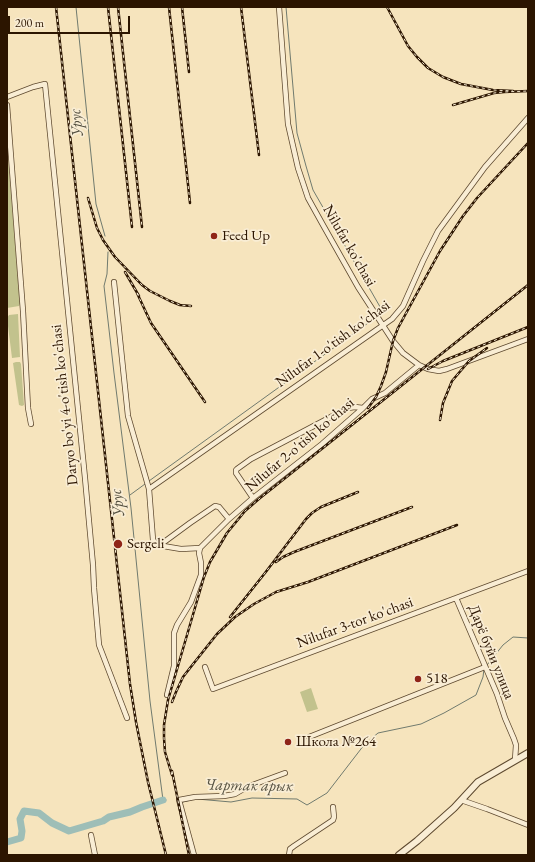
<!DOCTYPE html>
<html>
<head>
<meta charset="utf-8">
<style>
  body { margin:0 }
  #map { position:relative; width:535px; height:862px; overflow:hidden; background:#f6e4bd; font-family:"EB Garamond",serif }
  canvas { display:block }
  .frame { position:absolute; inset:0; border:8px solid #2c1500; pointer-events:none }
  .scale { position:absolute; left:8px; top:16px; width:122px; height:18px; box-sizing:border-box; border:2px solid #2c1500; border-top:0; padding-left:5px; font-size:12px; line-height:14px; white-space:nowrap; color:#2c1500; -webkit-text-stroke:3px #f9edd4; paint-order:stroke }
</style>
</head>
<body>
<div id="map">
<canvas width="535" height="862"></canvas>
<div class="frame"></div>
<div class="scale">200 m</div>
</div>
<script>
const ctx = document.querySelector('canvas').getContext('2d');
ctx.lineJoin = 'round';
function fillPath(path, color) { ctx.fillStyle = color; ctx.fill(path, 'evenodd'); }
const shape = rows => new Path2D(rows.map(r => 'M' + r).join(''));
function trace(path, color, width, dash) { ctx.strokeStyle = color; ctx.lineWidth = width; ctx.lineCap = dash ? 'butt' : 'round'; ctx.setLineDash(dash || []); ctx.stroke(path); }
function label(font, color, halo, rows, align = 'center') {
  ctx.font = font + ' "EB Garamond",serif'; ctx.lineWidth = 3.5; ctx.setLineDash([]); ctx.textBaseline = 'middle'; ctx.strokeStyle = halo; ctx.fillStyle = color; for (const [text, x, y, turn = 0] of rows) {
    ctx.save(); ctx.translate(x, y); ctx.rotate((+turn || 0) * Math.PI / 180); ctx.textAlign = isNaN(turn) ? turn : align; if (halo) ctx.strokeText(text, 0, 0); ctx.fillText(text, 0, 0); ctx.restore();
  }
}
fillPath(shape([
  [7,145,20,304,19,306,7,308],
  [18,314,20,357,12,358,7,318,9,315],
  [16,362,20,362,21,364,24,405,22,406,19,405,13,363],
  [311,688,318,709,307,712,300,692]
]), '#c2c28d');
trace(shape([
  [76,7,96,204,105,236],
  [286,7,297,133,306,166,313,190,383,312,378,316],
  [108,252,107,274,104,286,114,373,131,508,150,701,163,800,166,800],
  [149,481,375,318],
  [130,495,145,484],
  [487,665,503,645,513,637,528,638],
  [197,799,231,802,252,798,297,799,307,805,327,793,364,745,378,733,421,724,444,713,476,695,483,677,484,669],
  [183,802,191,800]
]), '#707a6e', 1);
trace(shape([
  [7,842,21,838,22,831,20,819,24,811,39,813,52,823,69,831,103,821,109,817,130,812,142,807,163,800]
]), '#9ebeb7', 7);
const minor = shape([
  [279,7,288,124,298,168,308,198,323,225,358,287,393,341,403,353,419,365,428,369,439,371,447,369,528,339],
  [7,97,33,87,45,84,85,478,93,565,94,588,99,645,127,718],
  [7,105,23,311,28,408,31,424],
  [114,282,128,416,149,489,153,540,158,545,169,547,181,549,200,548],
  [149,489,392,319,403,306,423,261,438,231,485,167,528,118],
  [253,498,236,473,236,470,237,469,251,459,348,408,355,407,363,408],
  [160,545,190,523,215,506,219,507,229,519],
  [456,598,497,694,505,718,514,739,516,745,515,760],
  [205,667,213,689,528,571],
  [167,695,174,666,174,633,177,625,191,602,201,575,201,563,199,553,200,548,229,519,253,498,322,444,363,408,372,399,385,393,419,365],
  [309,737,485,667],
  [461,800,487,809,528,825],
  [91,835,95,855],
  [194,855,179,800,195,797,224,796,235,794,247,787,285,773],
  [289,855,290,849,294,846,333,820,334,817,333,807]
]);
const tertiary = shape([
  [399,855,417,841,454,808,478,782,528,753]
]);
trace(minor, '#5e492f', 6);
trace(tertiary, '#5e492f', 8);
trace(minor, '#f9edd4', 4.5);
trace(tertiary, '#f9edd4', 6);
const rail = shape([
  [56,7,130,684,136,722,148,782,166,855],
  [108,7,132,227],
  [118,7,142,227],
  [169,7,190,203],
  [182,7,189,72],
  [241,7,259,155],
  [387,7,408,46,417,57,428,68,443,77,461,84,493,90,513,91],
  [453,105,494,93,504,92,528,91],
  [88,198,97,228,103,240,115,257,142,285,150,291,170,301,180,305,191,306],
  [125,272,139,296],
  [137,293,151,323,205,402],
  [428,369,443,361,528,327],
  [368,408,376,397,381,386,386,372,393,341,398,328,440,251,463,216,477,198,528,143],
  [440,420,443,403,452,381,469,361,487,348],
  [276,562,283,557,294,552,412,507],
  [230,617,265,573,306,519,312,513,321,507,358,492],
  [172,702,176,692,183,677,190,668,217,634,235,617,254,604,276,592,308,582,457,525],
  [172,771,189,855],
  [172,775,165,752,164,738,164,725,168,700,204,577,210,562,227,533,245,511,260,498,528,285]
]);
trace(rail, '#2c1500', 2.5);
trace(rail, '#f9edd4', 1, [3]);
for (const [x, y, r, color] of [
  [214,236,4,"#8f2418"],
  [118,544,5,"#8f2418"],
  [418,679,4,"#8f2418"],
  [288,742,4,"#8f2418"]
]) { const dot = new Path2D(); dot.arc(x, y, r, 0, 2 * Math.PI); ctx.fillStyle = color; ctx.fill(dot); trace(dot, '#f9edd4', 1.5); }
label('15px', '#2c1500', '#f9edd4', [
  ["Feed Up",222,236],
  ["Sergeli",127,544],
  ["518",426,679],
  ["Школа №264",296,742]
], 'left');
label('15px', '#2c1500', '#f9edd4', [
  ["Nilufar ko'chasi",349,246,60],
  ["Nilufar 1-o'tish ko'chasi",333,344,-36],
  ["Daryo bo'yi 4-o'tish ko'chasi",65,405,-96],
  ["Nilufar 2-o'tish ko'chasi",300,445,-40],
  ["Nilufar 3-tor ko'chasi",355,623,-20],
  ["Дарё буйи улица",491,652,68]
]);
label('italic 16px', '#545040', '#f9edd4', [
  ["Урус",77,123,-96],
  ["Урус",118,503,-97],
  ["Чартак арык",249,786,1]
]);
</script>
</body>
</html>
